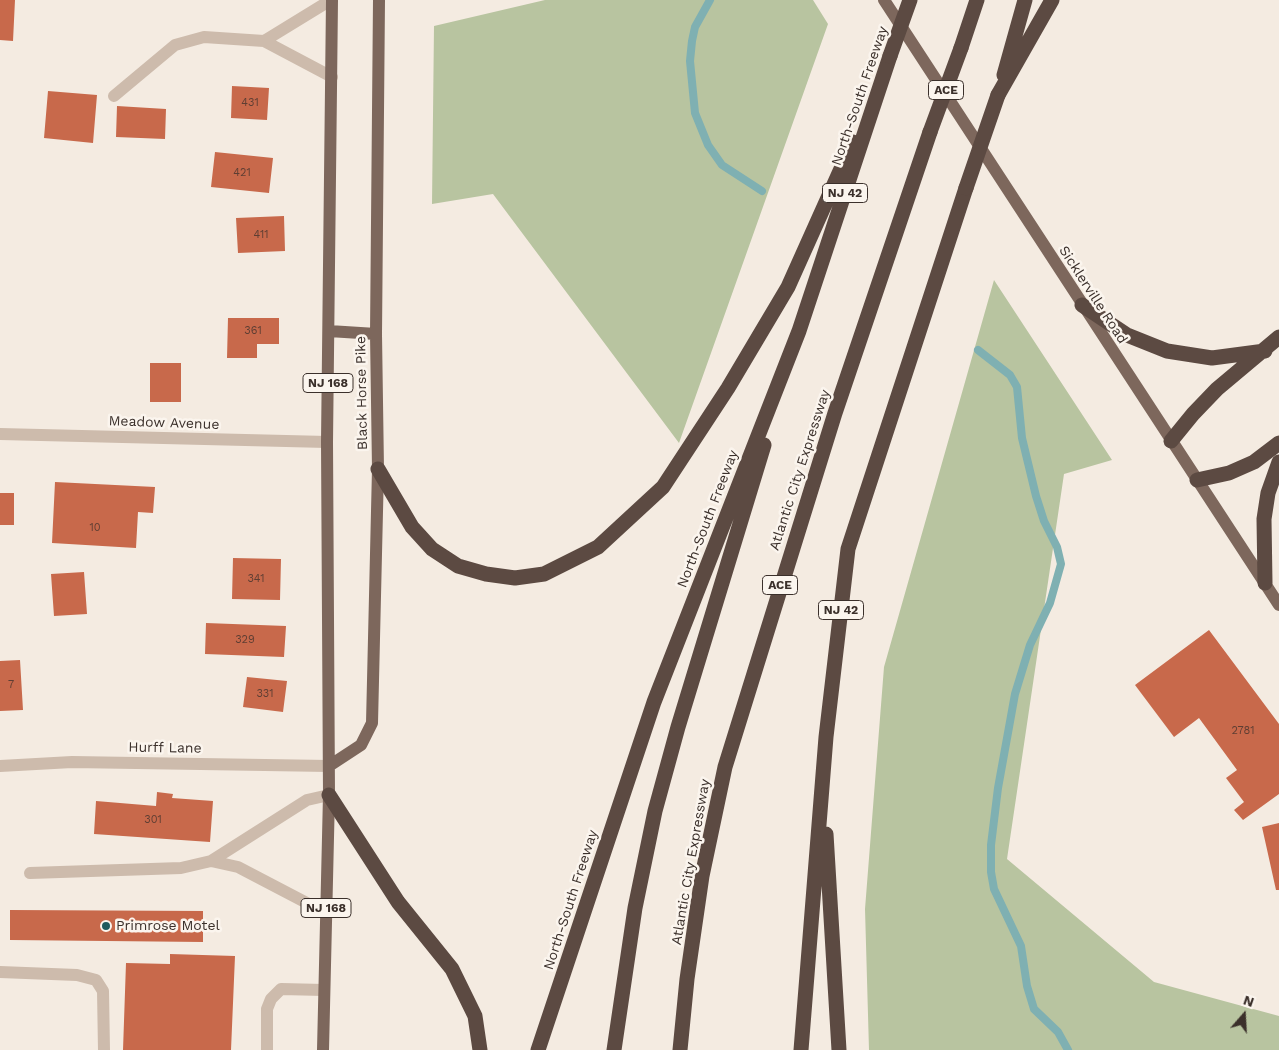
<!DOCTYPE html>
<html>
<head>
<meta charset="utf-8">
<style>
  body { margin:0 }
  #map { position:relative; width:1279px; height:1050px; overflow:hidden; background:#f4ebe1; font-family:"Work Sans",sans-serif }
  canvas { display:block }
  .north { position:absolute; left:1219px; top:990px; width:50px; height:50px; -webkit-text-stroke:4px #fbf5ee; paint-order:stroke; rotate:19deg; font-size:14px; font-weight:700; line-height:20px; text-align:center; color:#3b302b }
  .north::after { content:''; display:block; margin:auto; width:18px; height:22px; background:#3b302b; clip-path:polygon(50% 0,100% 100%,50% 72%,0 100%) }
</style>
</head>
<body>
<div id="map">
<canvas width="1279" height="1050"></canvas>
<div class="north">N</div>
</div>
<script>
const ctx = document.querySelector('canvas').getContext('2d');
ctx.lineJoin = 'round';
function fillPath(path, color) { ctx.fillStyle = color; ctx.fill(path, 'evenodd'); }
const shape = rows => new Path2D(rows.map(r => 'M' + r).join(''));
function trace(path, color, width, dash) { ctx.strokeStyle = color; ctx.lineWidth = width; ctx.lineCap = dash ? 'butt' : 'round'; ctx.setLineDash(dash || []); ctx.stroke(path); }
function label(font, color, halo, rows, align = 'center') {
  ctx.font = font + ' "Work Sans",sans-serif'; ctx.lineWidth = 5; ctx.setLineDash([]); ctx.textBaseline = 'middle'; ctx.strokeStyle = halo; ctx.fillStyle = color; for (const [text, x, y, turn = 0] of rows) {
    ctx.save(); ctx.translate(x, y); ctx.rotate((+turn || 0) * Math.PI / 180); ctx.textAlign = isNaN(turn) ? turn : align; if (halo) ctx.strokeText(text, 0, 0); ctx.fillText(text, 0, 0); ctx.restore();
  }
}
fillPath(shape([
  [545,0,813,0,828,24,679,443,493,194,432,204,434,26],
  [994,280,1112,460,1064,474,1007,859,1154,982,1279,1016,1279,1050,869,1050,865,909,884,667]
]), '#b8c4a0');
trace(shape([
  [710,0,695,27,692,41,690,61,695,113,708,145,722,165,762,191],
  [978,350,1010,375,1017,387,1022,438,1036,496,1044,521,1057,547,1061,564,1050,603,1030,645,1015,694,998,788,991,845,991,872,994,889,1021,946,1027,986,1034,1009,1058,1032,1068,1050]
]), '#7fb0b2', 8);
fillPath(shape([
  [0,0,15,0,13,41,0,40],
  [232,86,269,88,267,120,231,118],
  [48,91,97,95,93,143,44,138],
  [117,106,166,109,165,139,116,137],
  [215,152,273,158,269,193,211,187],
  [284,216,285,251,238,253,236,218],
  [228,318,279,318,279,344,257,344,257,358,227,358],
  [150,363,181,363,181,402,150,402],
  [55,482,155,487,153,513,138,512,136,548,52,543],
  [0,493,14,493,14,525,0,525],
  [233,558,281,559,280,600,232,599],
  [84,572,87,614,54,616,51,574],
  [206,623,286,626,284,657,205,654],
  [1209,630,1279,724,1279,794,1243,820,1234,810,1244,802,1226,778,1237,770,1199,718,1174,737,1135,685],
  [20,660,23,710,0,711,0,661],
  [247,677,287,681,283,712,243,707],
  [157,792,173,794,172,798,213,801,210,842,94,834,96,801,156,806],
  [1279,823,1279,890,1276,890,1262,827],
  [10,910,203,911,203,942,10,940],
  [170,954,235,956,231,1050,123,1050,126,963,170,964]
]), '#c8694b');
trace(shape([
  [331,0,264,41,332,77],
  [114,96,175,45,204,37,264,41],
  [0,434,327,442],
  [0,766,72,762,329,766],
  [211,861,238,867,326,913],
  [30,873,181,868,211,861,307,800,329,795],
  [0,972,77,975,96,980,103,991,104,1050],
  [267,1050,267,1009,271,999,281,989,324,990]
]), '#cdbbac', 12);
trace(shape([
  [884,0,1279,605],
  [329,331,376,334],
  [329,766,361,745,372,723,378,469,376,334,379,0],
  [323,1050,329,795,327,442,332,0]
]), '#7d675c', 12);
trace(shape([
  [961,48,977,0],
  [1004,75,1025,0],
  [998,95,1052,0],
  [1082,305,1127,335,1167,351,1212,358,1265,351],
  [1171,441,1193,414,1217,389,1279,337],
  [378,469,412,527,432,549,458,566,486,574,515,578,544,574,598,547,663,487,728,388,788,287,853,142],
  [1197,480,1229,473,1254,462,1279,443],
  [1265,583,1264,519,1268,493,1279,462],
  [329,795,398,902,452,969,475,1016,480,1050],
  [826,834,839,1050],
  [538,1050,654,702,799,331,890,56],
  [614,1050,635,908,655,811,678,727,764,445],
  [680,1050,687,979,702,876,725,767,835,413,930,132],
  [801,1050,826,737,848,549,966,188]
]), '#5c4a42', 15);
trace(shape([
  [890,56,910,0],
  [930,132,961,48],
  [966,188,998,95]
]), '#5c4a42', 15);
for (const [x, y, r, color] of [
  [106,926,5,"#1f5a5e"]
]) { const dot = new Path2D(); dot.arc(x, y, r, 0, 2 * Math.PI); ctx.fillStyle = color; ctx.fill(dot); trace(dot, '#fbf5ee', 2); }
label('11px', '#5e3e33', null, [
  ["431",250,103],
  ["421",242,173],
  ["411",261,235],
  ["361",253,331],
  ["10",95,528],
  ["341",256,579],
  ["329",245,640],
  ["7",11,685],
  ["331",265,694],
  ["2781",1243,731],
  ["301",153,820]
]);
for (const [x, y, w] of [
  [946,90,35],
  [845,193,45],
  [328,383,50],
  [780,585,35],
  [841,610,45],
  [326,908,50]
]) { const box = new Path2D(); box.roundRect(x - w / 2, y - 9.5, w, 19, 4); ctx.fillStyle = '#fbf5ee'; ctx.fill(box); trace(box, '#3b302b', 1); }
label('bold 12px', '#3b302b', null, [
  ["ACE",946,90],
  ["NJ 42",845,193],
  ["NJ 168",328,383],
  ["ACE",780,585],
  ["NJ 42",841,610],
  ["NJ 168",326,908]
]);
label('14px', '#3b302b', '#fbf5ee', [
  ["North-South Freeway",860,96,-71],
  ["Sicklerville Road",1093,295,57],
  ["Black Horse Pike",362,393,-91],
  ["Meadow Avenue",164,423,2],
  ["Atlantic City Expressway",800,470,-72],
  ["North-South Freeway",708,519,-69],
  ["Hurff Lane",165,748,1],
  ["Atlantic City Expressway",691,862,-80],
  ["North-South Freeway",571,900,-72]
]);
label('14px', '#3b302b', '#fbf5ee', [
  ["Primrose Motel",116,926]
], 'left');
</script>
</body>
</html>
